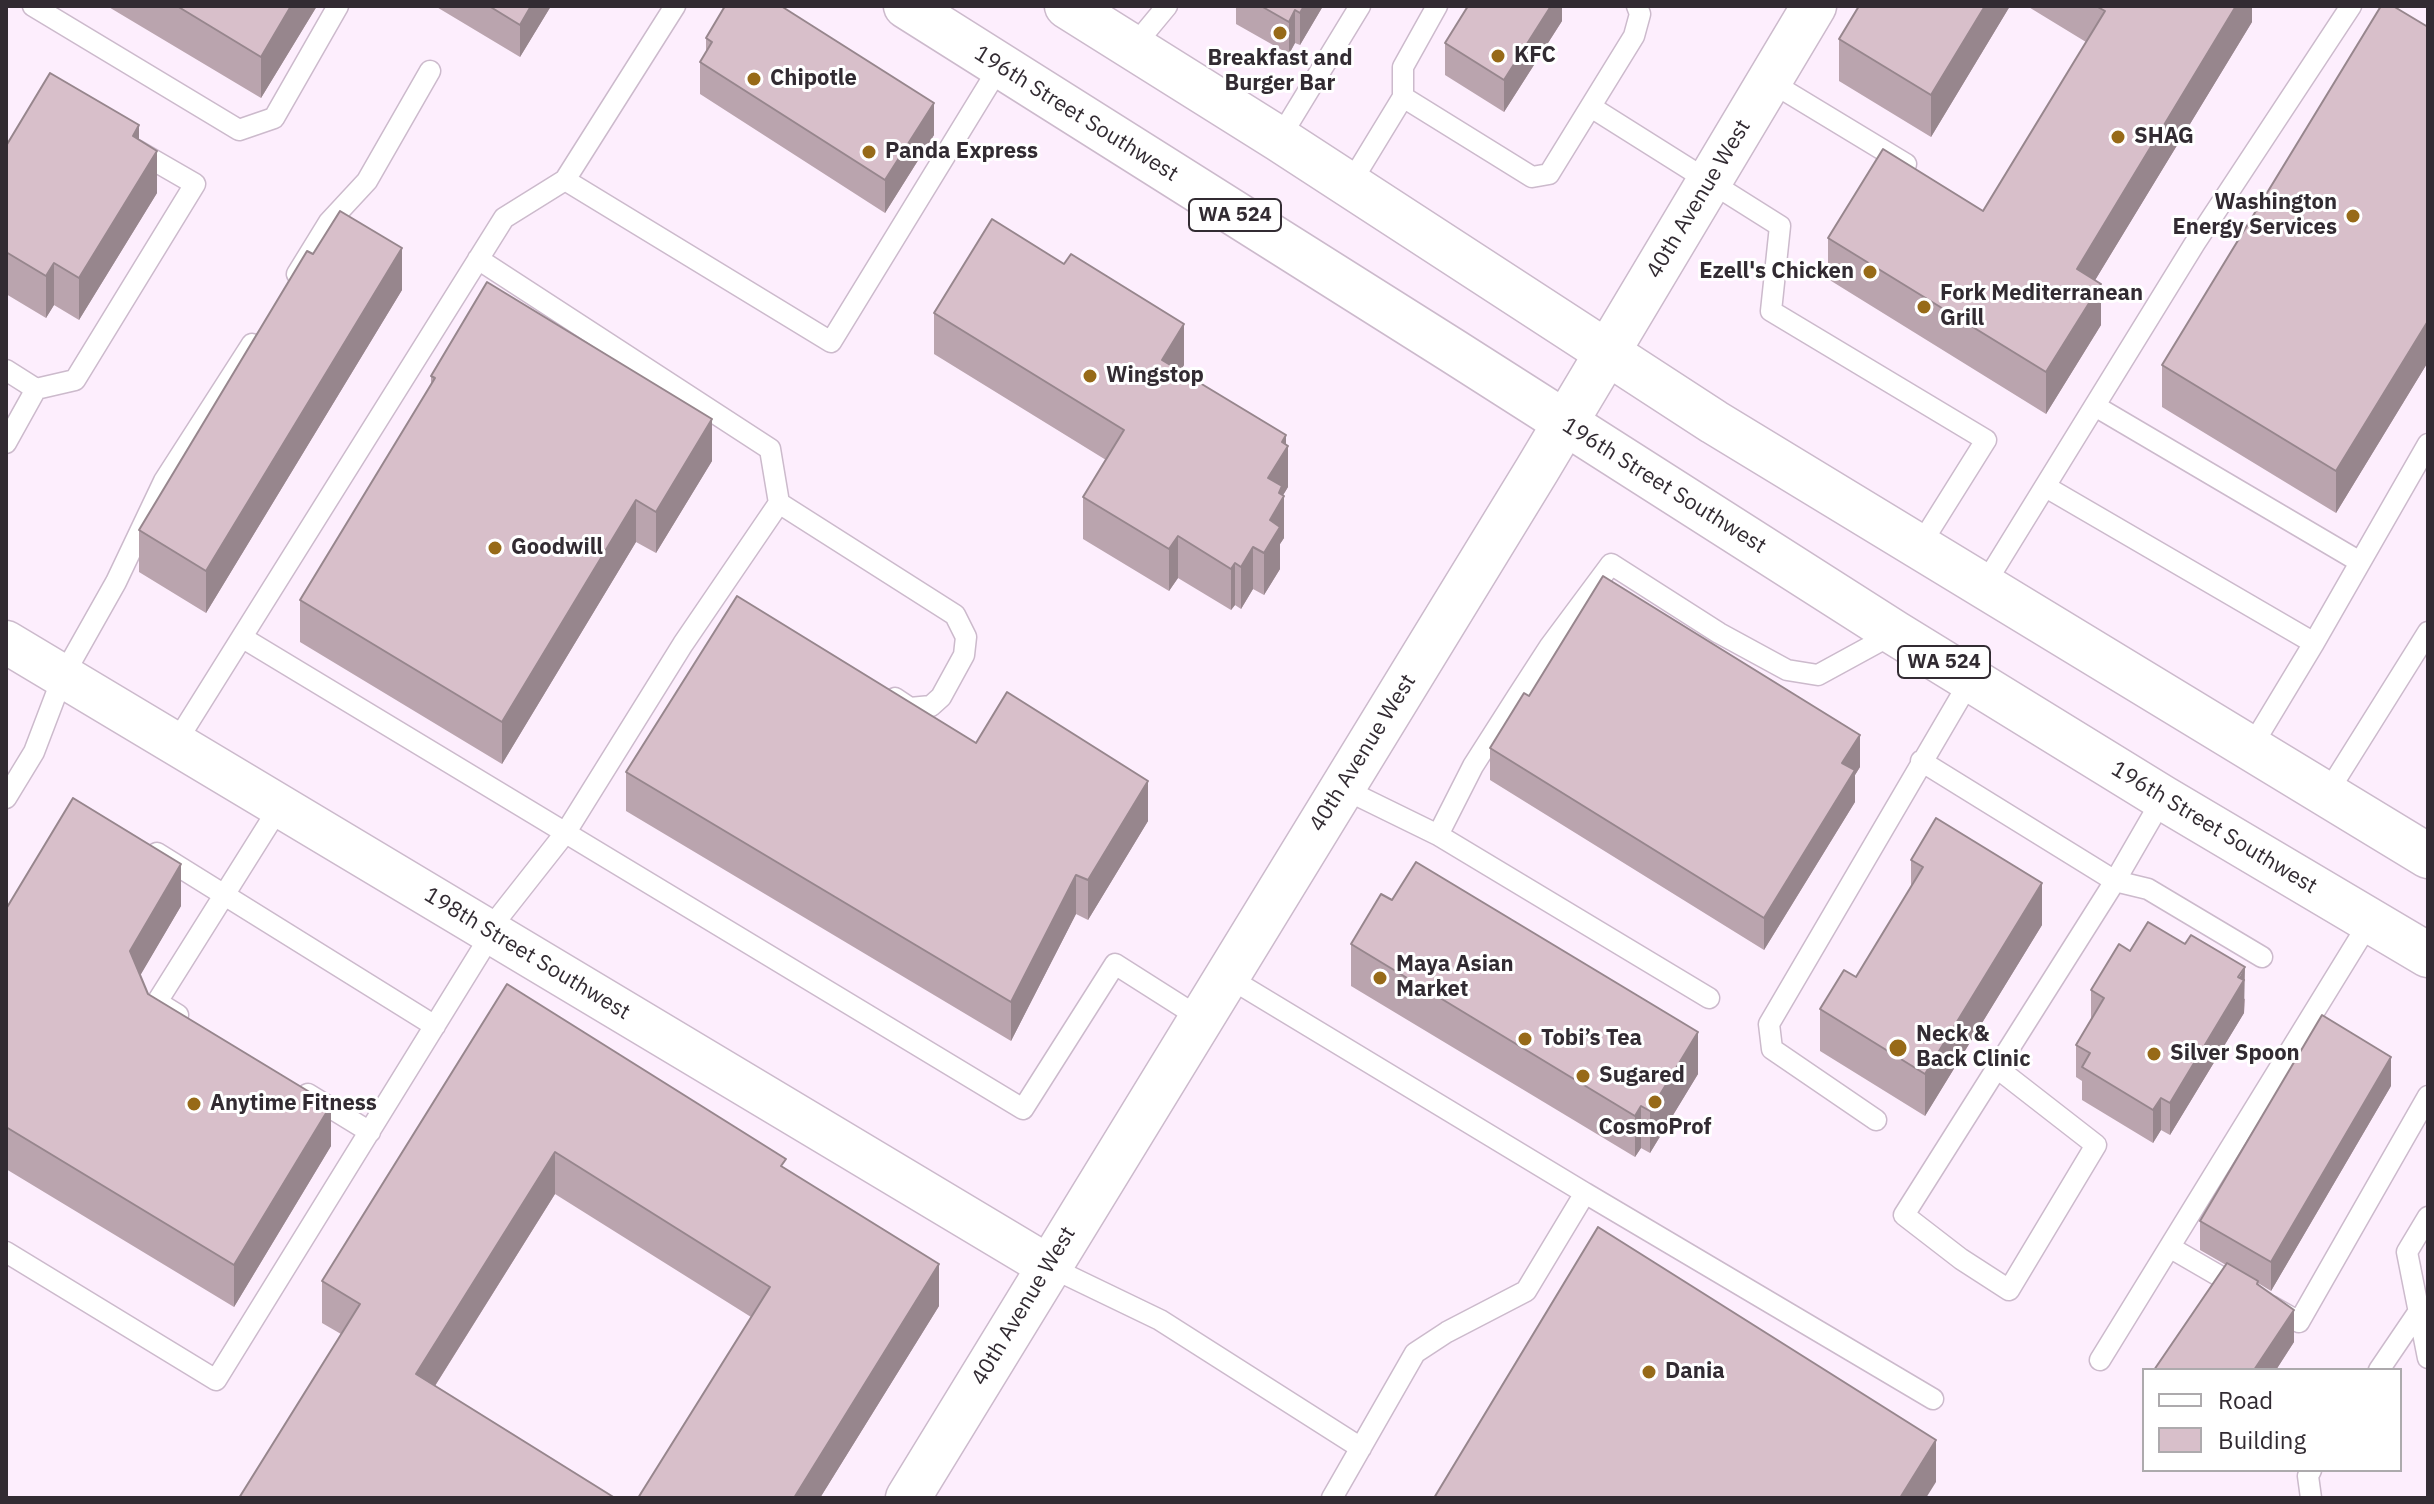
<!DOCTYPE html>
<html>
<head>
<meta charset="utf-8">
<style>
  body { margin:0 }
  #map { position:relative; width:2434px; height:1504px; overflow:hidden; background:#fdeefd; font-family:"IBM Plex Sans",sans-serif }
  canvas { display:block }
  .frame { position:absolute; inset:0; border:8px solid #322b32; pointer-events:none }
  .legend { position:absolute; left:2142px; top:1368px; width:260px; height:104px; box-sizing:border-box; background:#fff; border:2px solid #adaaad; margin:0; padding:10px 14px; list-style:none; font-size:24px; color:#322b32 }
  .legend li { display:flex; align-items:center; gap:16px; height:40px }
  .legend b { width:40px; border:2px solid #adaaad }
</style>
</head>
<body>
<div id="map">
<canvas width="2434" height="1504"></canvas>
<div class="frame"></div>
<ul class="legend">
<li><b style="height:10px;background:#fff"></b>Road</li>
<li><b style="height:22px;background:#d8bfca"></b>Building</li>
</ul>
</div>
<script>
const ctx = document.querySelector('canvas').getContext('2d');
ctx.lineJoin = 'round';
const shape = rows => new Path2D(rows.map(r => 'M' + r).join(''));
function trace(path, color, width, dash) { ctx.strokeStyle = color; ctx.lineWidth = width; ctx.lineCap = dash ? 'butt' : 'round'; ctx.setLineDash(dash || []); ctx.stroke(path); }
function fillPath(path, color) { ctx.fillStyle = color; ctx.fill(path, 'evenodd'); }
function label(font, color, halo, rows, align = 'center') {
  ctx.font = font + ' "IBM Plex Sans",sans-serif'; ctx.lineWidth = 6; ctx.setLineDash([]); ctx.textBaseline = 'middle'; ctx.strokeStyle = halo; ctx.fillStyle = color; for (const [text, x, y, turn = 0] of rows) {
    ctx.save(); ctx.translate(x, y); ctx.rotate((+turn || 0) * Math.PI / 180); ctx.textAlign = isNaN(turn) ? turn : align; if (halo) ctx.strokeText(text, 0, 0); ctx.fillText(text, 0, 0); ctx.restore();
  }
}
const service = shape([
  [33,6,239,130,274,118,338,6],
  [675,6,565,180,831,342,1000,66],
  [1133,47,1167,6],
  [1769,81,1906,164],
  [1403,97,1532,177,1549,174,1634,36,1640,14,1637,6],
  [1591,107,1780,226,1771,311,1986,440,1919,547],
  [1279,139,1360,6],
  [1350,184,1403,97,1403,67,1437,6],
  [478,259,770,449,779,503,683,644,566,832,488,931],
  [297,274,329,222,367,181,430,71],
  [6,370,36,389],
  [2095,406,2360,562],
  [6,443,36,389,75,380,195,184,136,150],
  [2046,487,2314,643],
  [779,503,955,615,966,637,964,655,941,697,931,706,910,708,895,698],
  [1983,587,2195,243,2351,6],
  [243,638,1023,1109,1115,964,1200,1018],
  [175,744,504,218,565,180],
  [2250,749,2314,643,2428,444],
  [1921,761,2115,881,1904,1215,1961,1259,2009,1290,2096,1145,1997,1068],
  [1342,788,1438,835,1473,766,1517,697,1550,646,1611,564,1719,633,1787,670,1818,675,1895,633],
  [2326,795,2428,632],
  [6,798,34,752,63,676,116,582,164,481,252,344],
  [2163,798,2115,881,2148,889,2262,957],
  [1438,835,1709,998],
  [157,853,435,1026],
  [1226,976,1585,1193,1526,1291,1447,1332,1415,1353,1332,1498],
  [178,1015,157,1002,280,806],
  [308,1094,370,1132],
  [1876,1120,1772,1049,1769,1024,1971,679],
  [1585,1193,1933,1399],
  [2428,1217,2407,1252,2428,1358],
  [2171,1248,2240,1288],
  [6,1252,216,1380,492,933],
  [1048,1266,1160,1320,1361,1448],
  [2271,1306,2299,1322,2428,1096],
  [2100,1360,2370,921],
  [2379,1370,2419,1311],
  [2311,1498,2308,1476,2311,1470]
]);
const minor = shape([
  [6,642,1048,1266]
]);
const tertiary = shape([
  [908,1498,1537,470,1814,6]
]);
const primary = shape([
  [906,6,1453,351,1895,633,2163,798,2428,955],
  [1067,6,1279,139,1714,422,2428,856]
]);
trace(service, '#ccbacc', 23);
trace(minor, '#ccbacc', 45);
trace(tertiary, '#ccbacc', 47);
trace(primary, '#ccbacc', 47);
trace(service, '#fff', 20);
trace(minor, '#fff', 42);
trace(tertiary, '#fff', 44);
trace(primary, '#fff', 44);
fillPath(shape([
  [107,6,317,6,261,98],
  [435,6,551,6,520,57],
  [1236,6,1323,6,1300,45,1295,43,1289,54,1236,24],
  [1562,6,1562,21,1504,112,1445,75,1445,43],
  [2010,6,1931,137,1839,81,1839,39],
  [2027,6,2252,6,2252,22,2095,280,2101,325,2046,414,1828,279,1828,238,1983,211,2086,42],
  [2428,27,2428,362,2336,513,2162,407,2162,365],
  [706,38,934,135,885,213,700,94,700,62,706,52],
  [139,140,157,193,79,320,54,305,46,318,6,294,6,146],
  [313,254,402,290,206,613,139,572,139,530],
  [934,313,1184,365,1180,371,1286,444,1288,487,1283,495,1284,538,1280,544,1280,569,1264,595,1253,589,1241,609,1235,605,1231,610,1178,578,1169,591,1083,539,1083,497,1106,460,934,354],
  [431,376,712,461,656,553,636,542,502,764,300,642,300,600,431,385],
  [1529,696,1860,767,1855,775,1855,802,1764,950,1490,780,1490,748],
  [976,743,1148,821,1088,920,1076,914,1011,1041,626,811,626,772],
  [1911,860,2042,925,1925,1116,1820,1051,1820,1009,1856,977,1911,888],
  [181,906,140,975,148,994,331,1146,234,1307,6,1169,6,909],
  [1351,944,1698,1074,1650,1153,1641,1148,1635,1157,1351,986],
  [2130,951,2245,999,2244,1013,2170,1135,2161,1130,2153,1143,2082,1100,2082,1081,2076,1077,2076,1045,2091,1019,2091,990],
  [507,984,786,1169,939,1306,820,1498,638,1498,751,1317,555,1194,435,1386,341,1334,322,1323,322,1281],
  [2391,1086,2271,1291,2258,1283,2294,1342,2276,1370,2154,1370,2226,1265,2200,1250,2200,1221]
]), '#baa4ae');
fillPath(shape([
  [291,6,317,6,261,98,261,57],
  [531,6,551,6,520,57,520,25],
  [1304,6,1323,6,1300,45,1300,13],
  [1551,6,1562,6,1562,21,1504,112,1504,80],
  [1985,6,2010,6,1931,137,1931,95],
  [2236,6,2252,6,2252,22,2077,310,2077,269],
  [1295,10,1295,43,1289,54,1289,22],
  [934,103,934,135,885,213,885,180],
  [139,125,139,167,133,136],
  [157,151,157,193,79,320,79,278],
  [402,248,402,290,206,613,206,571],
  [54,263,54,305,46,318,46,276],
  [2101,284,2101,325,2046,414,2046,372],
  [2428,321,2428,362,2336,513,2336,471],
  [1184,324,1184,365,1162,402,1162,360],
  [712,419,712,461,656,553,656,512],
  [1286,435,1286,449,1288,446,1288,487,1282,497,1284,496,1284,538,1280,544,1280,569,1264,595,1264,553,1268,478,1282,442],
  [636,500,636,542,502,764,502,722],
  [1178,536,1178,578,1169,591,1169,549],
  [1253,547,1253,589,1241,609,1241,567],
  [1235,563,1235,605,1231,610,1231,569],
  [1860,735,1860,767,1855,775,1855,802,1764,950,1764,918,1842,763],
  [1148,781,1148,821,1088,920,1088,880],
  [181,864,181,906,130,993,130,951],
  [1076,875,1076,914,1011,1041,1011,1002],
  [2042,883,2042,925,1925,1116,1925,1074],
  [2245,967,2244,1013,2170,1135,2170,1103],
  [1698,1032,1698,1074,1650,1153,1650,1111],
  [2391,1057,2391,1086,2271,1291,2271,1262],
  [2161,1098,2161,1130,2153,1143,2153,1110],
  [331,1105,331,1146,234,1307,234,1265],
  [1641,1106,1641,1148,1635,1157,1635,1116],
  [555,1152,555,1194,416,1416,416,1374],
  [939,1264,939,1306,820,1498,794,1498],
  [2294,1310,2294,1342,2276,1370,2254,1370],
  [1936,1440,1936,1482,1926,1498,1900,1498]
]), '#97868d');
const building = shape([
  [177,6,291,6,261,57,177,6],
  [489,6,531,6,520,25,489,6],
  [725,6,734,7,735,6,781,6,934,103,885,180,700,62,712,42,706,38,725,6],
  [1261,6,1304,6,1300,13,1295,10,1289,22,1261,6],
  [1468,6,1551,6,1504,80,1445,43,1468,6],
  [1859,6,1985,6,1931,95,1839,39,1859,6],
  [2096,6,2236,6,2077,269,2101,284,2046,372,1828,238,1883,149,1983,211,2105,11,2096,6],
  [2381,6,2393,6,2428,27,2428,321,2336,471,2162,365,2381,6],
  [50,73,139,125,133,136,157,151,79,278,54,263,46,276,6,252,6,146,50,73],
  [340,211,402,248,206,571,139,530,307,251,313,254,340,211],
  [992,219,1064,264,1071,254,1184,324,1162,360,1286,435,1282,442,1288,446,1268,478,1282,486,1279,493,1284,496,1270,520,1280,527,1264,553,1253,547,1241,567,1235,563,1231,569,1178,536,1169,549,1083,497,1124,430,934,313,992,219],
  [487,282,712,419,656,512,636,500,502,722,300,600,435,378,431,376,487,282],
  [1603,576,1860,735,1842,763,1855,770,1764,918,1490,748,1524,693,1529,696,1603,576],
  [737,596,976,743,1007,692,1148,781,1088,880,1076,875,1011,1002,626,772,737,596],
  [73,798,181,864,130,951,148,994,331,1105,234,1265,6,1127,6,909,73,798],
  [1936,818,2042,883,1925,1074,1820,1009,1844,970,1856,977,1923,867,1911,860,1936,818],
  [1416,862,1698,1032,1650,1111,1641,1106,1635,1116,1351,944,1381,894,1392,900,1416,862],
  [2148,922,2185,944,2191,935,2245,967,2238,977,2244,980,2170,1103,2161,1098,2153,1110,2082,1067,2090,1053,2076,1045,2104,998,2091,990,2119,944,2130,951,2148,922],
  [507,984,786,1159,781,1166,939,1264,794,1498,638,1498,770,1287,555,1152,416,1374,615,1498,239,1498,360,1304,322,1281,507,984],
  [2322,1015,2391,1057,2271,1262,2200,1221,2322,1015],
  [1598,1227,1936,1440,1900,1498,1434,1498,1598,1227],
  [2227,1263,2258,1281,2257,1284,2294,1310,2254,1370,2154,1370,2227,1263]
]);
fillPath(building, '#d8bfca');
trace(building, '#97868d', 2);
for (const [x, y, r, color] of [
  [1280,33,8,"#976a18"],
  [1498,56,8,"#976a18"],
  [754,79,8,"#976a18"],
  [2118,137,8,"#976a18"],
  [869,152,8,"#976a18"],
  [2353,216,8,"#976a18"],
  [1870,272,8,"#976a18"],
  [1924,307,8,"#976a18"],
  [1090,376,8,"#976a18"],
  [495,548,8,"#976a18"],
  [1380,978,8,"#976a18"],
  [1525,1039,8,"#976a18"],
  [1898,1048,10,"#976a18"],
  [2154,1054,8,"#976a18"],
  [1583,1076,8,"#976a18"],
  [1655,1102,8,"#976a18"],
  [194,1104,8,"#976a18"],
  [1649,1372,8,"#976a18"]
]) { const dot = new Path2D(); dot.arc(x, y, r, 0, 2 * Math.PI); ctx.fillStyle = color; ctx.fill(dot); trace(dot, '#fff', 3); }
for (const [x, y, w] of [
  [1235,215,92],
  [1944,662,92]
]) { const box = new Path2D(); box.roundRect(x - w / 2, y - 16, w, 32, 6); ctx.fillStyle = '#fff'; ctx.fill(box); trace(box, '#322b32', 2); }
label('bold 20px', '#322b32', null, [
  ["WA 524",1235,215],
  ["WA 524",1944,662]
]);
label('bold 22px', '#322b32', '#fff', [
  ["KFC",1514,56],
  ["Breakfast and",1280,59,"center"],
  ["Burger Bar",1280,84,"center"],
  ["Chipotle",770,79],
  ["SHAG",2134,137],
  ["Panda Express",885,152],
  ["Washington",2337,203,"right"],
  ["Energy Services",2337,228,"right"],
  ["Ezell's Chicken",1854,272,"right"],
  ["Fork Mediterranean",1940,294],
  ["Grill",1940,319],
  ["Wingstop",1106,376],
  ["Goodwill",511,548],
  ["Maya Asian",1396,965],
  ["Market",1396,990],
  ["Neck &",1916,1035],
  ["Back Clinic",1916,1060],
  ["Tobi’s Tea",1541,1039],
  ["Silver Spoon",2170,1054],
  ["Sugared",1599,1076],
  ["Anytime Fitness",210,1104],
  ["CosmoProf",1655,1128,"center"],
  ["Dania",1665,1372]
], 'left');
label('22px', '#322b32', '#fff', [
  ["196th Street Southwest",1076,114,32],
  ["40th Avenue West",1699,199,-59],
  ["196th Street Southwest",1664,486,32],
  ["40th Avenue West",1363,753,-58],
  ["196th Street Southwest",2214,828,31],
  ["198th Street Southwest",527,954,31],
  ["40th Avenue West",1024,1306,-59]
]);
</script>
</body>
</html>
